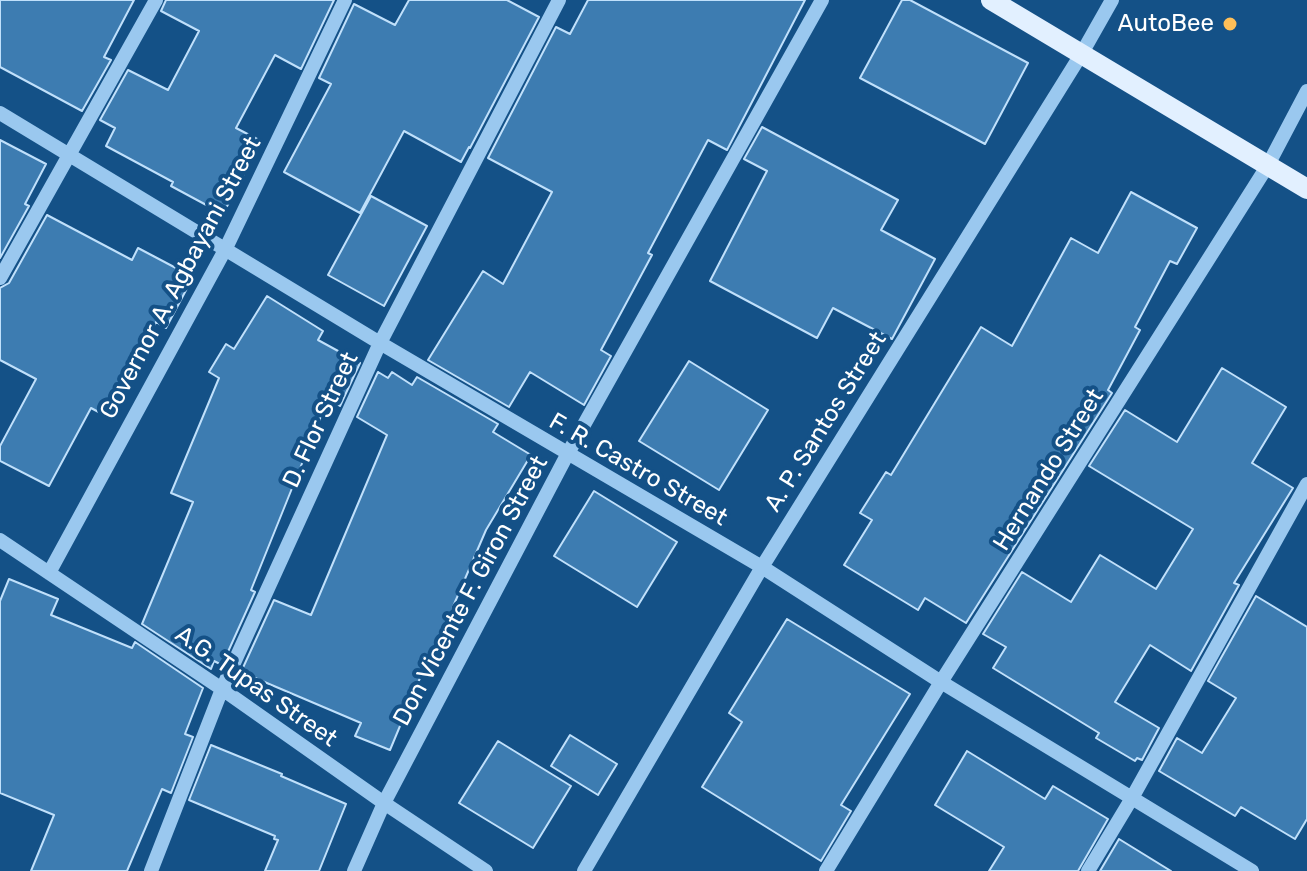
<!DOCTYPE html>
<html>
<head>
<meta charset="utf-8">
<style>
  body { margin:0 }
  canvas { display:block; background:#145187 }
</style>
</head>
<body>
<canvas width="1307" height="871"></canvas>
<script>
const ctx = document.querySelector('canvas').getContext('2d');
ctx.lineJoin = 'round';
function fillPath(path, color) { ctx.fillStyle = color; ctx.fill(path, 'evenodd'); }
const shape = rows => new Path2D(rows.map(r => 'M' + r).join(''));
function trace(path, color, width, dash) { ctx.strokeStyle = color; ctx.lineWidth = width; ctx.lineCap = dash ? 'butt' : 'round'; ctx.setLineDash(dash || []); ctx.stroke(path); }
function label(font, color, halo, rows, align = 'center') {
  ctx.font = font + ' Rubik,sans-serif'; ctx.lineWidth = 8; ctx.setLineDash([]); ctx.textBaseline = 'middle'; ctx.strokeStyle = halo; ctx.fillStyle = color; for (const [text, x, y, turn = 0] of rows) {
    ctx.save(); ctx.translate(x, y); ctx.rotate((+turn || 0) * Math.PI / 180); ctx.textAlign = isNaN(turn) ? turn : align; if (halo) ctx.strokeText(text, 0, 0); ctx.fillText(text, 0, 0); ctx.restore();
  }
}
const building = shape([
  [0,0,134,0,104,57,111,60,82,111,0,67,0,0],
  [166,0,334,0,301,69,275,55,236,128,261,141,223,214,171,186,173,182,106,146,115,128,100,120,128,70,168,90,199,31,161,11,166,0],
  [409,0,507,0,539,17,470,148,469,147,461,162,404,131,360,213,284,172,331,84,319,78,354,4,395,25,409,0],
  [588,0,805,0,727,150,708,140,648,253,652,255,601,350,611,356,584,405,530,372,509,407,428,360,483,271,503,284,552,192,488,158,556,27,570,34,588,0],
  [902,0,910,0,1028,63,985,144,860,78,902,0],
  [762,127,898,200,881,230,935,259,892,339,833,308,817,338,710,281,767,171,744,159,762,127],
  [0,140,46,164,25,204,29,206,0,258,0,140],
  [1131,192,1197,228,1177,264,1170,261,1135,327,1140,330,1108,390,1112,393,966,623,925,598,918,610,844,565,872,520,860,513,886,472,891,475,981,327,1012,346,1071,238,1098,253,1131,192],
  [371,196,427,226,384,306,328,275,371,196],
  [47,215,132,260,138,248,193,277,166,328,156,322,106,416,91,408,49,486,0,461,0,446,36,379,0,360,0,288,9,283,47,215],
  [267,296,323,331,318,340,360,363,340,406,328,399,251,590,255,592,222,665,214,661,211,669,142,624,193,502,171,493,219,378,209,372,226,344,234,349,267,296],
  [689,361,768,410,719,490,639,441,689,361],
  [1222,368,1286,407,1252,463,1293,488,1234,583,1239,585,1191,671,1150,645,1115,702,1159,728,1142,760,1137,758,1135,761,1096,738,1099,733,993,668,1006,647,983,634,1022,572,1071,602,1100,555,1156,589,1193,529,1089,466,1125,410,1177,442,1222,368],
  [378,372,388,378,392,372,412,385,417,377,498,424,493,432,531,455,486,530,452,609,460,612,441,658,430,654,390,750,355,736,361,723,241,672,274,600,311,615,387,435,357,417,378,372],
  [594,491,677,542,637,607,554,556,594,491],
  [9,579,58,599,51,615,132,648,135,642,203,688,185,734,193,737,171,793,162,789,127,871,31,871,54,815,0,793,0,601,9,579],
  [1256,596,1307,627,1307,819,1295,839,1241,807,1235,816,1159,771,1177,738,1202,753,1236,698,1208,681,1256,596],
  [787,619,910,694,841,805,851,811,821,861,702,787,742,722,729,713,787,619],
  [570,735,617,764,598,795,551,766,570,735],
  [498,741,571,786,533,848,459,803,498,741],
  [211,745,282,774,281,776,346,804,319,871,265,871,278,840,274,839,275,836,189,800,211,745],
  [967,751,1045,799,1053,786,1108,819,1078,871,989,871,1004,847,935,805,967,751],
  [1119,839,1171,871,1100,871,1119,839]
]);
fillPath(building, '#3d7cb1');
trace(building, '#c0e0fb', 2);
trace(shape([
  [0,113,380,343,762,567,941,682,1252,871],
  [0,278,156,0],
  [0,540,222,689,384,803,486,871],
  [49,573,226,248,345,0],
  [151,871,222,689,380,343,559,0],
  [354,871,384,803,567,455,822,0],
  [584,871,762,567,1082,53,1112,0],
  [826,871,941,682,1268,165,1307,91],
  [1088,871,1132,798,1307,484]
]), '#9ac8ef', 14);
trace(shape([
  [991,0,1307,189]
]), '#e2f0ff', 20);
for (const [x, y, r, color] of [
  [1230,24,8,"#ffbf58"]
]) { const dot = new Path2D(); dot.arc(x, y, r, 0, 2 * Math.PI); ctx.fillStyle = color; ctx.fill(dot); trace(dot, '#145187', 3); }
label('24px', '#fff', '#145187', [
  ["AutoBee",1214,24]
], 'right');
label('24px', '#fff', '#145187', [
  ["Governor A. Agbayani Street",181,278,-62],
  ["D. Flor Street",321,420,-65],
  ["A. P. Santos Street",826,422,-58],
  ["F. R. Castro Street",638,470,30],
  ["Hernando Street",1049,470,-58],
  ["Don Vicente F. Giron Street",471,591,-62],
  ["A.G. Tupas Street",256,687,35]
]);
</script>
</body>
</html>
